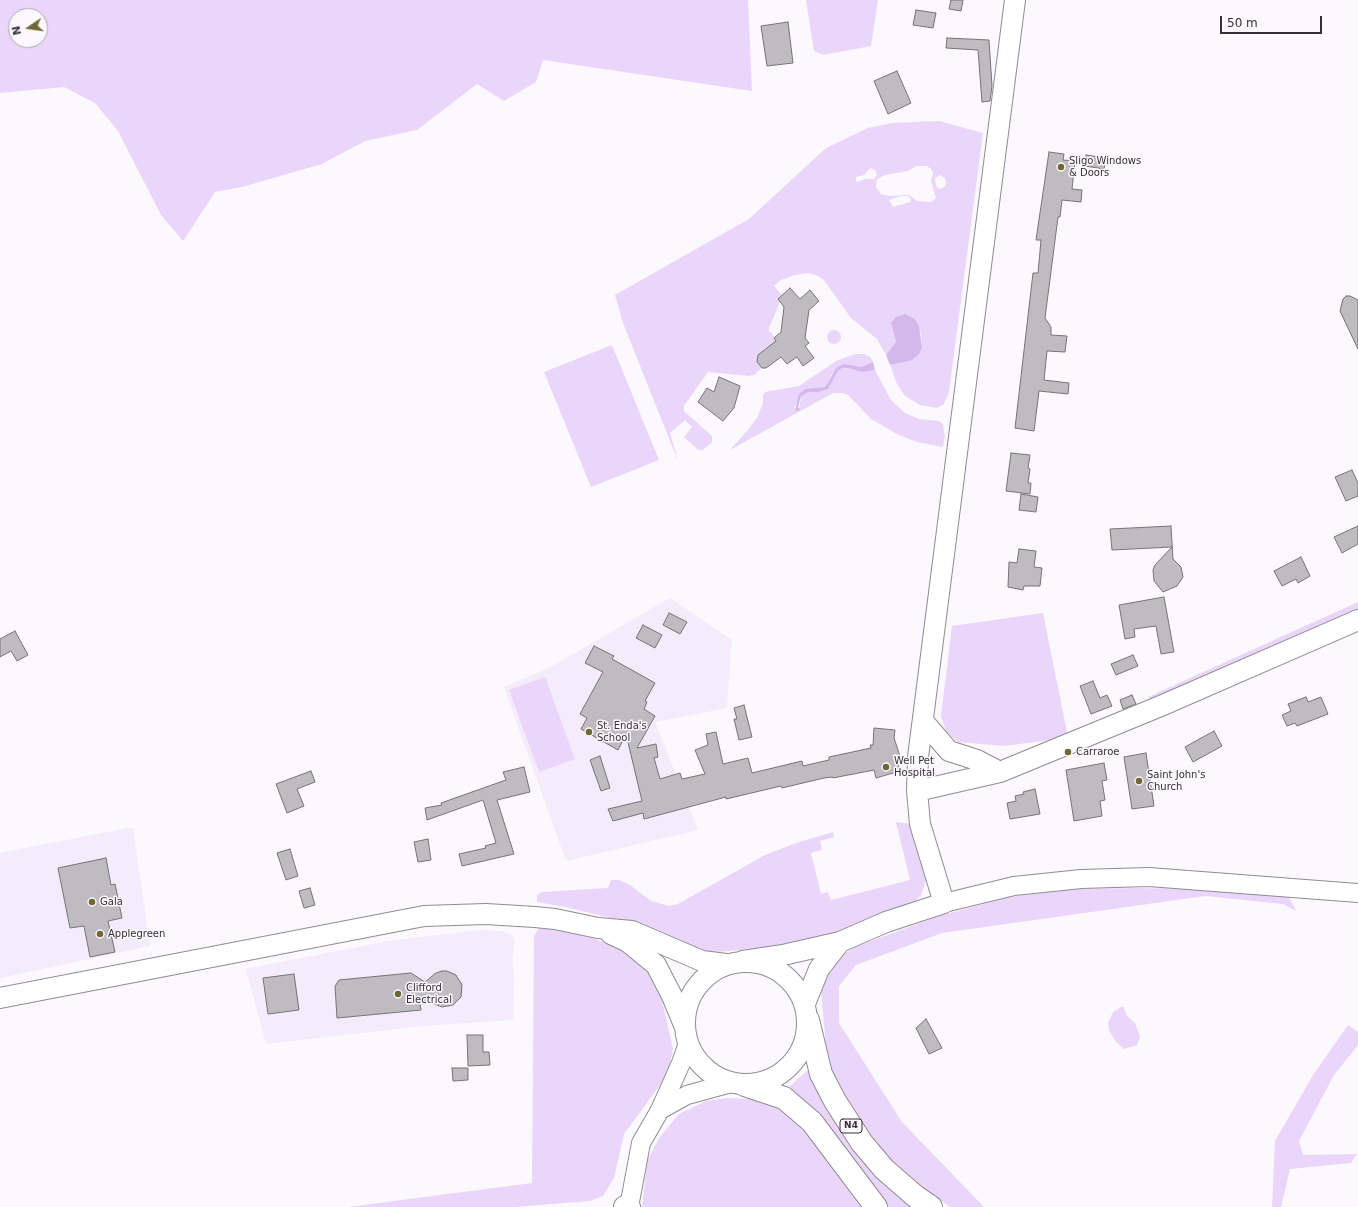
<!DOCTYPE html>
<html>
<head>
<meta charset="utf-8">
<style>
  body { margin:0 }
  #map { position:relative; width:1358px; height:1207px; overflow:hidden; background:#fbf8fe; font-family:"DejaVu Sans",sans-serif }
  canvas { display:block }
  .north { position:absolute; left:8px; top:8px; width:40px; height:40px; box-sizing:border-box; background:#fbf8fe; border:1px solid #aba9ae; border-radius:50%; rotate:257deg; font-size:11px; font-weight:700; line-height:16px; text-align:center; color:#343235 }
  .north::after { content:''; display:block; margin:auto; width:14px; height:18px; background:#706834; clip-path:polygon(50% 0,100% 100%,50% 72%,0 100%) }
  .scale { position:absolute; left:1220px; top:16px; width:102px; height:18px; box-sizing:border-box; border:2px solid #343235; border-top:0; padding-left:5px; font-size:12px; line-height:14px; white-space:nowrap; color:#343235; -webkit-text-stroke:3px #fbf8fe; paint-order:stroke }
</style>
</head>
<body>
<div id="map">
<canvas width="1358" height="1207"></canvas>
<div class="north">N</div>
<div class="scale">50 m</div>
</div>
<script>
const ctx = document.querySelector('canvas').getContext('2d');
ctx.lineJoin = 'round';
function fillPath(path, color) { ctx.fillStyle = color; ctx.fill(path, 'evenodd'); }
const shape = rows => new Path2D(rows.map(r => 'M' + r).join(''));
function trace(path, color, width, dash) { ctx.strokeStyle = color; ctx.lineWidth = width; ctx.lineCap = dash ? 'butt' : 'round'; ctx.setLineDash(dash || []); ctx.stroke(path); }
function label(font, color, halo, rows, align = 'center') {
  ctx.font = font + ' "DejaVu Sans",sans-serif'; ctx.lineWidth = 3; ctx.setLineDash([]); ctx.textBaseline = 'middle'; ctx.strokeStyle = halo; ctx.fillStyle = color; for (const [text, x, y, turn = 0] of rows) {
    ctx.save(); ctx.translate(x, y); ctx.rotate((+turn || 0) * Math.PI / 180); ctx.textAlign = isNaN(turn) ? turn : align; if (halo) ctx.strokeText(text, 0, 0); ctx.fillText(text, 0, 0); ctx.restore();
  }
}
fillPath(shape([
  [670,598,732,640,727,708,655,722,698,830,566,861,504,687,549,668],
  [133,827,150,946,0,978,0,853],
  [480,930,501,931,511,935,515,942,512,959,514,975,513,1020,423,1026,266,1044,246,969,389,941]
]), '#f4ecfa');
fillPath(shape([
  [0,0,748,0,752,91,543,60,536,82,504,101,477,84,417,130,365,141,322,164,242,187,215,192,183,241,161,215,118,131,95,103,64,87,0,93],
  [16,16,40,16,40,40,16,40],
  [806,0,878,0,871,46,824,55,814,51],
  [939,121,983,133,949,392,944,404,937,408,920,405,905,396,897,384,890,365,909,360,922,347,921,333,915,319,891,323,896,342,886,355,877,339,851,318,824,280,818,276,808,273,795,275,781,280,774,286,782,295,778,299,780,302,769,328,769,332,771,332,776,341,758,355,757,362,762,368,754,375,749,376,708,372,684,406,684,411,712,436,712,442,703,450,698,450,684,437,692,427,685,420,670,433,678,461,623,323,615,295,749,219,826,148,868,128,892,123],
  [917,166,927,166,932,170,933,174,931,181,936,198,931,202,917,201,909,195,888,196,881,194,876,187,877,179,885,175,908,171],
  [870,168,875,170,877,175,874,179,865,179,856,182,856,177,864,175],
  [940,175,945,178,946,186,940,189,937,187,935,181,935,178],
  [901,196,908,196,911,199,910,202,893,207,889,200],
  '827 337a7 7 0 1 1 14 0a7 7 0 1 1-14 0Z',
  [612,345,659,460,591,487,544,372],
  [855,354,864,354,870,357,873,362,861,367,845,364,832,374,825,387,803,390,794,408,799,409,801,396,805,392,828,389,838,371,842,368,848,368,862,372,875,370,891,400,905,413,919,419,939,421,943,424,945,437,943,447,917,442,899,435,871,419,848,395,843,393,833,393,730,450,748,430,757,418,763,403,763,395,765,392,799,386,836,361],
  [1358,602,1358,612,1151,700,1148,697],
  [1043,613,1067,732,1066,738,1004,746,958,742,946,731,941,716,952,626],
  [545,677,575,759,539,772,509,690],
  [896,822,913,824,927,878,921,895,914,903,819,943,705,953,630,923,566,907,537,902,537,895,542,892,608,888,611,880,619,880,630,885,651,901,669,906,678,904,765,855,796,843,833,832,834,837,820,841,822,850,811,853,821,894,828,892,831,900,910,880],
  [1135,888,1214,889,1289,897,1296,911,1283,904,1205,896,942,933,856,965,839,986,839,1023,902,1122,984,1207,950,1207,914,1181,887,1157,864,1129,831,1073,826,1046,820,980,832,962,855,947,939,916,1010,897,1071,889],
  [540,927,593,938,630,954,649,971,662,1000,673,1049,668,1074,624,1134,614,1178,603,1196,590,1201,515,1207,348,1207,532,1183,534,936],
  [1123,1006,1127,1016,1135,1023,1140,1037,1137,1045,1124,1049,1116,1042,1109,1030,1108,1023,1113,1012],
  [1348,1025,1358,1032,1358,1045,1334,1075,1299,1141,1303,1155,1357,1154,1351,1163,1290,1169,1281,1207,1272,1207,1275,1141,1313,1075],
  [809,1069,919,1207,888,1207,816,1114,789,1087],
  [727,1098,770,1100,794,1115,863,1207,642,1207,647,1161,659,1138,679,1114,706,1101]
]), '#ead6fb');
fillPath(shape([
  [905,314,915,319,919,326,922,347,919,354,912,360,890,365,886,355,896,342,891,323,896,317],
  [873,362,875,370,869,371,862,372,848,368,842,368,838,371,828,389,818,392,808,392,801,396,798,407,800,410,795,411,799,394,805,389,825,387,837,367,845,364,861,367]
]), '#d4b7eb');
const building = shape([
  [951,0,963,0,961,11,949,9,951,0],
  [916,10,936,13,933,28,913,25,916,10],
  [788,22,793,63,767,66,761,26,788,22],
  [947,38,989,40,992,86,990,101,982,102,978,50,946,48,947,38],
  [897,71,911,103,888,114,874,81,897,71],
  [1049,152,1064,154,1063,160,1075,161,1072,189,1082,190,1081,202,1062,200,1060,217,1058,217,1045,318,1051,327,1051,335,1067,336,1065,352,1047,351,1044,380,1069,383,1068,394,1039,391,1034,431,1015,428,1033,273,1038,273,1041,240,1036,240,1049,152],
  [1086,155,1106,158,1104,169,1085,166,1086,155],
  [790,288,800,299,810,290,819,301,809,310,805,338,809,343,805,346,814,358,803,366,797,357,787,364,781,357,766,368,762,368,757,362,758,355,776,341,774,338,781,332,784,307,778,299,790,288],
  [1346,296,1350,296,1358,300,1358,349,1340,311,1343,299,1346,296],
  [719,377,740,386,734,408,723,421,698,402,707,388,714,392,719,377],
  [1011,453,1030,455,1028,468,1030,469,1028,483,1031,483,1030,494,1006,491,1011,453],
  [1352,470,1358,483,1358,496,1346,501,1335,477,1352,470],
  [1021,494,1038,497,1036,512,1019,510,1021,494],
  [1171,526,1173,559,1181,567,1183,577,1177,586,1163,592,1154,581,1153,570,1155,565,1172,547,1112,550,1110,529,1171,526],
  [1358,526,1358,544,1342,553,1334,537,1358,526],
  [1019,549,1036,551,1034,567,1042,568,1040,586,1024,586,1023,590,1008,587,1009,562,1017,563,1019,549],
  [1301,557,1310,576,1298,583,1296,579,1282,586,1274,571,1301,557],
  [1164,597,1174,652,1161,654,1156,626,1134,629,1135,637,1125,639,1119,605,1164,597],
  [669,613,687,622,680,634,663,625,669,613],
  [643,625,662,635,655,648,636,638,643,625],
  [15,631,28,655,17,661,11,651,0,657,0,639,15,631],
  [594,646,614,656,612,659,655,683,645,701,647,702,644,709,655,716,637,748,656,744,658,757,654,758,660,779,680,773,682,779,705,774,695,750,708,745,706,734,716,732,723,764,748,758,752,773,802,761,803,766,829,760,829,757,871,748,870,745,873,745,874,728,895,730,894,738,900,756,896,757,900,771,876,778,874,770,833,778,833,777,824,778,782,788,781,786,726,799,726,797,644,819,643,813,613,821,608,809,642,801,626,734,618,750,581,729,587,718,580,714,603,672,585,663,594,646],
  [1133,655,1138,666,1116,675,1111,664,1133,655],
  [1093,681,1100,698,1107,695,1112,706,1091,714,1080,686,1093,681],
  [1132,695,1136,704,1123,709,1120,700,1132,695],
  [1306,697,1308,702,1321,697,1328,714,1297,726,1295,723,1287,726,1282,715,1291,711,1288,704,1306,697],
  [744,705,752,737,739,740,734,719,737,719,734,708,744,705],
  [1214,731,1222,746,1193,762,1185,747,1214,731],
  [1146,753,1154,806,1132,809,1124,757,1146,753],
  [600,756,610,788,601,791,590,760,600,756],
  [1104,763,1107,780,1102,781,1105,800,1100,801,1102,816,1074,821,1066,770,1104,763],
  [524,767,530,792,497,800,514,854,462,866,459,854,486,848,485,846,496,843,483,800,427,820,425,808,442,805,441,803,506,780,503,772,524,767],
  [311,771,315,782,297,789,304,806,287,813,276,784,311,771],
  [1035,789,1040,814,1010,819,1007,803,1016,801,1015,796,1024,794,1023,792,1035,789],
  [428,839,431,860,418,862,414,842,428,839],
  [290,849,298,876,286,880,277,853,290,849],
  [106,858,111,885,115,884,122,918,108,921,115,952,90,957,84,926,70,928,58,868,106,858],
  [310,888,315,905,304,908,299,891,310,888],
  [442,971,447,971,456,975,462,985,461,997,453,1005,442,1007,419,998,421,1010,337,1018,335,986,339,980,411,973,425,982,436,973,442,971],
  [294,974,299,1010,268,1014,263,978,294,974],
  [926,1019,942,1048,929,1054,916,1028,926,1019],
  [467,1035,483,1035,483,1052,489,1052,490,1065,468,1066,467,1035],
  [452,1068,468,1068,468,1080,453,1081,452,1068]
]);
fillPath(building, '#bebbc1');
trace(building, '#767379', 1);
const tertiary = shape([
  [944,903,1014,886,1081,879,1149,877,1358,893],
  [660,1110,687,1095,731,1083],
  [629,1207,641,1143,660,1110,681,1063,688,1043]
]);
const secondary = shape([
  [923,721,949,751,977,760,1000,772],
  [917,791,1000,772,1163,705,1358,620],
  [611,934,628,942,656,965,672,996,684,1025],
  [743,961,783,955,840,942,886,922,944,903,920,824,917,791,918,757,1015,0],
  '685 1023a61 61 0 1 1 122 0a61 61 0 1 1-122 0Z',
  [0,998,424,916,486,914,535,917,555,919,598,928,632,931,702,961,726,964],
  [805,1004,819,969,840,942]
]);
const trunk = shape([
  [808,1020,821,1074,835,1101,862,1143,884,1169,915,1196,931,1207],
  [745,1085,784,1098,812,1122,876,1207],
  [625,1207,629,1207]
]);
trace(tertiary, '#8f8c92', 20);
trace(secondary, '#8f8c92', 22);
trace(trunk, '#8f8c92', 24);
trace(tertiary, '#fff', 18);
trace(secondary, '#fff', 20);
trace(trunk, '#fff', 22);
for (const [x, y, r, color] of [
  [1061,167,4,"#706834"],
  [589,732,4,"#706834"],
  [1068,752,4,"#706834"],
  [886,767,4,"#706834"],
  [1139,781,4,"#706834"],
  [92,902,4,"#706834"],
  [100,934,4,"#706834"],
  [398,994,4,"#706834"]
]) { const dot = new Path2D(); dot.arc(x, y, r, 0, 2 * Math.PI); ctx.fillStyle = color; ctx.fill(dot); trace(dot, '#fbf8fe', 1.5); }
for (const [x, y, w] of [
  [851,1126,22]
]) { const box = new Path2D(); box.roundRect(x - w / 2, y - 7, w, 14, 3); ctx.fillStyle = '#fbf8fe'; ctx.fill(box); trace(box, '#343235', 1); }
label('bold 9px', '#343235', null, [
  ["N4",851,1126]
]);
label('10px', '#343235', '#fbf8fe', [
  ["Sligo Windows",1069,161],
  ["& Doors",1069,173],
  ["St. Enda's",597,726],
  ["School",597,738],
  ["Carraroe",1076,752],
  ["Well Pet",894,761],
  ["Hospital",894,773],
  ["Saint John's",1147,775],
  ["Church",1147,787],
  ["Gala",100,902],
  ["Applegreen",108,934],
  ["Clifford",406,988],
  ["Electrical",406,1000]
], 'left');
</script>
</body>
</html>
